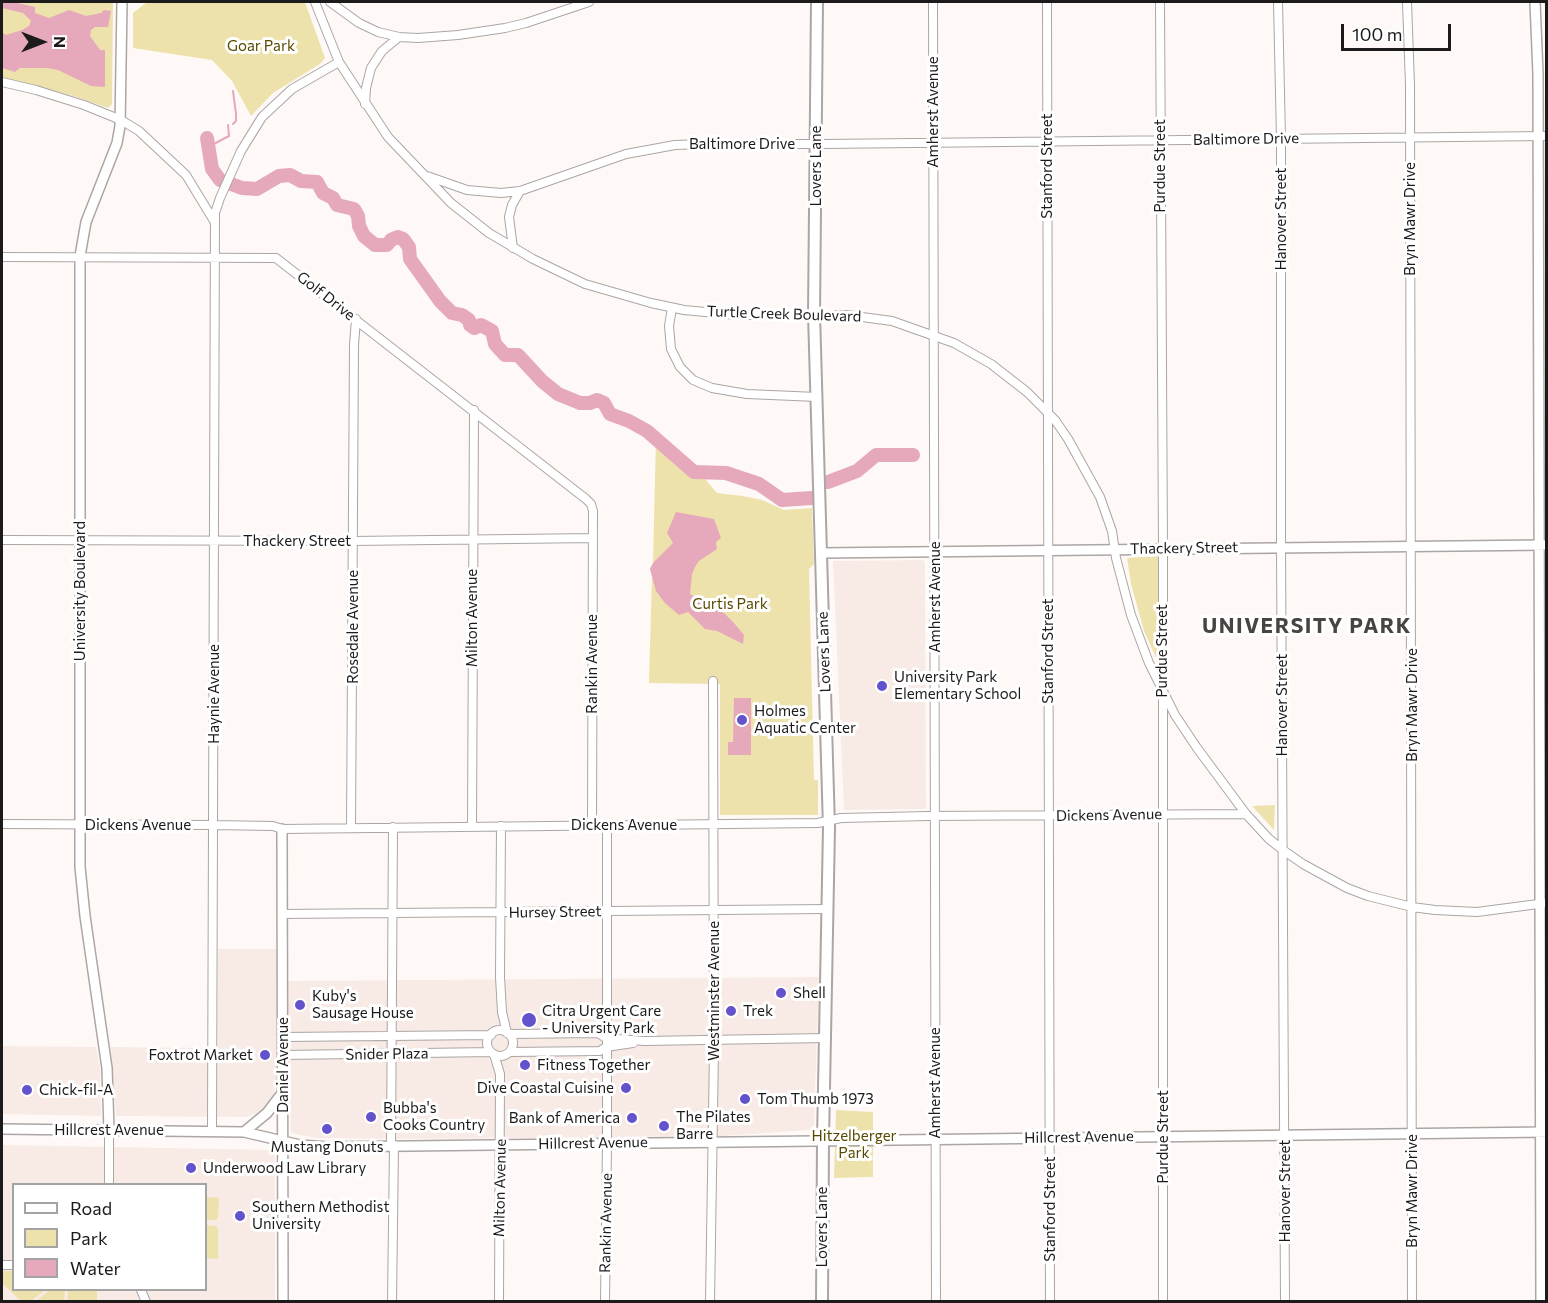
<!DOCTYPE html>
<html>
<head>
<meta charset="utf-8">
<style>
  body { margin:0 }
  #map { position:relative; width:1548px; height:1303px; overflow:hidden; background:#fef9f6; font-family:Commissioner,sans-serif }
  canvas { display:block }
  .frame { position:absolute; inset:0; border:3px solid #1c1a1a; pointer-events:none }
  .legend { position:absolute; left:12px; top:1183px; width:195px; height:108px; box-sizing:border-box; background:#fff; border:2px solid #a4a3a3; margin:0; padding:8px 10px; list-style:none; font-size:18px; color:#1c1a1a }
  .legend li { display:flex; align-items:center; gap:12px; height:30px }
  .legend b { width:30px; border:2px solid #a4a3a3 }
  .north { position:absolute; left:12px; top:12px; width:60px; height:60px; -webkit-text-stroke:4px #fff; paint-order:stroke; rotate:90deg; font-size:16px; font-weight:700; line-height:24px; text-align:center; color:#1c1a1a }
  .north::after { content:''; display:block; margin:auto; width:21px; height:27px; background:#1c1a1a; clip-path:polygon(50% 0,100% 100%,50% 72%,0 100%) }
  .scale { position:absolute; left:1341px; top:24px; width:110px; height:27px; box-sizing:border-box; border:3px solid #1c1a1a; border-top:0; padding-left:8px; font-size:18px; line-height:21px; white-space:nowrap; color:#1c1a1a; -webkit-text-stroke:4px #fff; paint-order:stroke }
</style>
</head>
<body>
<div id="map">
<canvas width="1548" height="1303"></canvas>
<div class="frame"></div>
<ul class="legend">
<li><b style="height:8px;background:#fff"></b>Road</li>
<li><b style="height:16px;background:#eee2ac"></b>Park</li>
<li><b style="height:16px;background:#e6a8bb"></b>Water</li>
</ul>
<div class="north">N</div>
<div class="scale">100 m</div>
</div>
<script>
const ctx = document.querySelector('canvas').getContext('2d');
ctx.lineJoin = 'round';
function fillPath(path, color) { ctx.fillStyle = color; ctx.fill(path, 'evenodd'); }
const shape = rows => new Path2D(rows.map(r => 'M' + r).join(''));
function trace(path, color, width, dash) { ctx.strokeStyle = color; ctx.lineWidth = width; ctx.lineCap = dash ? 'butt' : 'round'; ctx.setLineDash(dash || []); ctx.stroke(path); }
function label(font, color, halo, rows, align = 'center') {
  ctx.font = font + ' Commissioner,sans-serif'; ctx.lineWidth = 6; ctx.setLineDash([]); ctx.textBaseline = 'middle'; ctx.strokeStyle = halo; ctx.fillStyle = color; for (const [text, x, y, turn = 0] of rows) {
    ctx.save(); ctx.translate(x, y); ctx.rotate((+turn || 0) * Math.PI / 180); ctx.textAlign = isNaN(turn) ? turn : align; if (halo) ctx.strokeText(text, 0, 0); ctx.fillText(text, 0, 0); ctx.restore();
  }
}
fillPath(shape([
  [923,560,925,562,926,809,844,810,833,561],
  [218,949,277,949,276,1082,273,1100,266,1110,246,1117,116,1116,111,1047,218,1048],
  [819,977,814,1125,811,1130,721,1136,394,1139,315,1138,291,1133,288,1070,288,981],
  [2,1046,96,1047,100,1067,101,1116,2,1114],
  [2,1145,275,1150,275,1301,2,1302],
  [14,1184,206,1184,206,1290,14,1290]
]), '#f8ebe5');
fillPath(shape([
  [2,2,113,2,112,104,108,108,74,96,2,77],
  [147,2,305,2,325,58,320,64,273,93,251,116,232,81,212,60,133,48,133,13],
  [656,435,693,465,717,493,743,496,762,500,784,510,812,508,814,564,809,569,814,780,818,780,818,815,720,815,720,684,649,683,652,576,650,569,653,563],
  [1159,556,1158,662,1144,631,1131,584,1127,558],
  [1275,805,1274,830,1252,806],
  [836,1110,873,1112,873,1177,834,1178],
  [206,1197,219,1198,218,1217,216,1220,206,1220],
  [206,1225,216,1226,218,1229,218,1259,206,1258],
  [2,1271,13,1271,14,1290,45,1290,31,1301,21,1301,2,1283],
  [50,1290,65,1290,64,1301,36,1301],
  [68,1290,97,1290,97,1301,67,1301]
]), '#eee2ac');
fillPath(shape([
  [2,2,13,2,35,7,35,13,49,18,69,10,86,16,101,13,104,10,111,11,108,27,95,27,91,30,90,36,100,50,105,50,105,87,91,86,58,70,47,68,20,68,15,72,2,68,2,32,6,35,22,30,29,26,31,21,23,13,2,8],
  [676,512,714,519,721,538,716,542,717,549,699,561,695,567,692,574,690,594,725,614,734,623,744,635,743,644,717,631,705,629,688,612,679,615,665,603,656,591,650,569,653,563,673,543,667,533],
  [734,698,751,698,751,755,728,755,728,742,733,742]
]), '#e6a8bb');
trace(shape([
  [233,91,236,114,236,121,233,124],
  [208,147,229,136,228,125]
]), '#e6a8bb', 2);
trace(shape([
  [207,138,212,169,220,180,242,188,257,189,279,176,290,175,301,181,317,182,323,193,333,198,337,205,354,209,358,216,359,226,364,236,375,245,387,245,391,240,398,237,403,239,409,247,410,259,440,301,452,313,462,315,469,320,470,325,474,328,481,325,492,331,495,344,505,355,518,355,542,381,558,394,580,403,590,403,597,400,604,403,610,414,629,421,647,431,694,472,726,473,759,484,782,500,812,498],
  [828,482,857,471,876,455,913,455]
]), '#e6a8bb', 14);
const minor = shape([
  [315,2,339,62,388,137,451,203,489,233,533,259,585,284,651,303,684,310,737,315,847,315,892,321,954,343,991,364,1027,392,1055,420,1068,439,1100,497,1112,531,1116,558,1131,615,1149,663,1175,715,1197,748,1246,814,1269,839,1283,850,1303,864,1347,888,1368,896,1412,907,1435,910,1477,912,1546,903],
  [330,2,359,23,378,32,399,37,418,38,458,35,505,28,526,23,589,2],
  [933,2,936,1302],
  [1047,2,1050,1302],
  [1160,2,1163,549,1163,1302],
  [1278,2,1281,139,1281,547,1285,1302],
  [1407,2,1410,85,1412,1302],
  [2,82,36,90,84,105,121,120,139,131,186,175,214,221],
  [365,104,366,88,371,68,382,51,399,37],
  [427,176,467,190,501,193,520,191,626,154,675,145,701,144,823,144,1546,136],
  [513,248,509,217,512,205,520,191],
  [2,257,276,258,586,499,591,504,593,511,592,825],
  [672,308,669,326,671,349,680,367,693,380,712,388,747,394,817,397],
  [2,540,353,541,593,538],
  [2,824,213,825,273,826,282,829,818,823,841,818,928,816,1246,814],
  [472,826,474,410],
  [501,826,500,977,502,1012,507,1033],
  [351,828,354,345,356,319],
  [282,914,828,909],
  '487 1043a13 13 0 1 1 26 0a13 13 0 1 1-26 0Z',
  [509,1034,598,1033,606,1038,644,1041,826,1038],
  [283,1037,491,1035],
  [510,1052,600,1051,606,1047,633,1043],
  [494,1054,500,1074,499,1302],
  [283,1055,491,1052],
  [109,1130,109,1184],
  [212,1131,215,213,220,198,241,151,262,117,292,89,339,62],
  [391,1145,393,827],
  [2,1265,14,1265],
  [141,1290,146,1302],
  [392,1302,394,1145],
  [605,1302,607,1143,607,825],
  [710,1302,714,1050,713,681]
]);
const tertiary = shape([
  [1535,2,1538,74,1541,1302],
  [821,553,1546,545],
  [282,829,283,1302],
  [2,1129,244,1132,300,1145,328,1147,1546,1132],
  [109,1130,107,1068,85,916,80,867,80,256,86,222,117,143,120,126,122,2],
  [244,1132,267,1113,283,1092]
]);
const secondary = shape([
  [817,2,814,314,829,828,823,1140,822,1302]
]);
trace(minor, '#aba6a4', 10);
trace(tertiary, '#aba6a4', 12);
trace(secondary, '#aba6a4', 14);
trace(minor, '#fff', 8);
trace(tertiary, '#fff', 9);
trace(secondary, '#fff', 10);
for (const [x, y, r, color] of [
  [882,686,6,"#6253cc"],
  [742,720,6,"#6253cc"],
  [781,993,6,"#6253cc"],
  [300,1005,6,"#6253cc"],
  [731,1011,6,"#6253cc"],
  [529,1020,8,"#6253cc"],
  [265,1055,6,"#6253cc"],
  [525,1065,6,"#6253cc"],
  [626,1088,6,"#6253cc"],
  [27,1090,6,"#6253cc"],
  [745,1099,6,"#6253cc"],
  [371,1117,6,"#6253cc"],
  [632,1118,6,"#6253cc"],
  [664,1126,6,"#6253cc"],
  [327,1129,6,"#6253cc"],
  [191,1168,6,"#6253cc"],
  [240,1216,6,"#6253cc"]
]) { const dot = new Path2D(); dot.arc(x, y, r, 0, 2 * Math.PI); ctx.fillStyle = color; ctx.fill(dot); trace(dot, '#fff', 2); }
label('15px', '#574a00', '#fff', [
  ["Goar Park",261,46],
  ["Curtis Park",730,604],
  ["Hitzelberger",854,1136],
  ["Park",854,1153]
]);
label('15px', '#1c1a1a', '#fff', [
  ["Amherst Avenue",933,112,-90],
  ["Baltimore Drive",1246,139,-1],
  ["Baltimore Drive",742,144],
  ["Lovers Lane",816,166,-90],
  ["Stanford Street",1047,166,-90],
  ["Purdue Street",1160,166,-90],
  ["Hanover Street",1281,219,-90],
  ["Bryn Mawr Drive",1410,219,-90],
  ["Golf Drive",326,296,38],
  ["Turtle Creek Boulevard",784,314,2],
  ["Thackery Street",297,541],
  ["Thackery Street",1184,548,-1],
  ["University Boulevard",80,591,-90],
  ["Amherst Avenue",935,597,-90],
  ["Milton Avenue",472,618,-90],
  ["Rosedale Avenue",353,627,-90],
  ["Stanford Street",1048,651,-90],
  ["Purdue Street",1162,651,-90],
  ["Lovers Lane",824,652,-92],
  ["Rankin Avenue",592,664,-90],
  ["Haynie Avenue",214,694,-90],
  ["Hanover Street",1282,705,-90],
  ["Bryn Mawr Drive",1412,705,-90],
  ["Dickens Avenue",1109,815,-1],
  ["Dickens Avenue",138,825],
  ["Dickens Avenue",624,825],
  ["Hursey Street",555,912,-1],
  ["Westminster Avenue",714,991,-90],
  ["Snider Plaza",387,1054,-1],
  ["Daniel Avenue",283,1065,-90],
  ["Amherst Avenue",935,1083,-90],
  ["Hillcrest Avenue",109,1130],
  ["Hillcrest Avenue",1079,1137,-1],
  ["Purdue Street",1163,1137,-90],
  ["Hillcrest Avenue",593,1143,-1],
  ["Milton Avenue",500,1188,-89],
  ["Hanover Street",1285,1191,-90],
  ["Bryn Mawr Drive",1412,1191,-90],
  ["Stanford Street",1050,1209,-90],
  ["Rankin Avenue",606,1223,-89],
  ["Lovers Lane",822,1227,-90]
]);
label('15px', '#1c1a1a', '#fff', [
  ["University Park",894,677],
  ["Elementary School",894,694],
  ["Holmes",754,711],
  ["Aquatic Center",754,728],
  ["Shell",793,993],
  ["Kuby's",312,996],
  ["Sausage House",312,1013],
  ["Citra Urgent Care",542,1011],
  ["- University Park",542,1028],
  ["Trek",743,1011],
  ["Foxtrot Market",253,1055,"right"],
  ["Fitness Together",537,1065],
  ["Dive Coastal Cuisine",614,1088,"right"],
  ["Chick-fil-A",39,1090],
  ["Tom Thumb 1973",757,1099],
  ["Bubba's",383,1108],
  ["Cooks Country",383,1125],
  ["The Pilates",676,1117],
  ["Barre",676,1134],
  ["Bank of America",620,1118,"right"],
  ["Mustang Donuts",327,1147,"center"],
  ["Underwood Law Library",203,1168],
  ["Southern Methodist",252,1207],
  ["University",252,1224]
], 'left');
ctx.letterSpacing = '1.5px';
label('bold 21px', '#484442', '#fff', [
  ["UNIVERSITY PARK",1307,626]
]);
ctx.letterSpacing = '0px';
</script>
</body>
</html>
